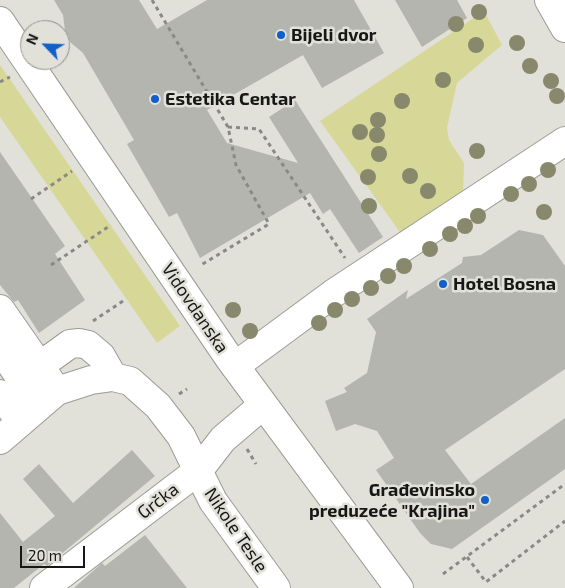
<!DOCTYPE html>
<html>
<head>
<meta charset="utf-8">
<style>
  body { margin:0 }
  #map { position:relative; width:565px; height:588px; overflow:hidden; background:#e1e1da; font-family:"Exo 2",sans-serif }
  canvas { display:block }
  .north { position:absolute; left:20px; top:20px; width:50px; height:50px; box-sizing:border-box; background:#e1e1da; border:1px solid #90908b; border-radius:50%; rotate:294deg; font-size:14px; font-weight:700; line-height:20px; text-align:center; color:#171715 }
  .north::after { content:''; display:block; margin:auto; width:18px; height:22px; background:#125fc9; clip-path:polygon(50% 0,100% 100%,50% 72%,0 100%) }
  .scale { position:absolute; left:20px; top:546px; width:65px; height:22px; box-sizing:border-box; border:2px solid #171715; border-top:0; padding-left:6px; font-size:15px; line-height:18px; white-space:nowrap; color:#171715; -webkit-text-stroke:4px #e1e1da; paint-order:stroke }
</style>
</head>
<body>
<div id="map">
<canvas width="565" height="588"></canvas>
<div class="north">N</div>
<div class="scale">20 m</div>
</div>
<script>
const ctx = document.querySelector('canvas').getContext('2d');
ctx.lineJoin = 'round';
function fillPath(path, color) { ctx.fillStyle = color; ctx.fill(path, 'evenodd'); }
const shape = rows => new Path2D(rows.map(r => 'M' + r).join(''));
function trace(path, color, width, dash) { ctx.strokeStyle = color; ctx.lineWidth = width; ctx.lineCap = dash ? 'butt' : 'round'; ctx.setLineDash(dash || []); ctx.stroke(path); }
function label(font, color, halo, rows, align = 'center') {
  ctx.font = font + ' "Exo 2",sans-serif'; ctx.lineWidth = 5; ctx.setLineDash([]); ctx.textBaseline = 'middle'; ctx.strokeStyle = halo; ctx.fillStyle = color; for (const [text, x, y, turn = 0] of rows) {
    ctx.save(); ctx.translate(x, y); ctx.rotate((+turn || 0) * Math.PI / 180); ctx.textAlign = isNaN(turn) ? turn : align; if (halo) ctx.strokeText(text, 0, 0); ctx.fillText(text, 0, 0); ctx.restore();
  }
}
fillPath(shape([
  [484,11,502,45,457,83,447,128,449,140,464,163,463,195,402,235,320,121],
  [0,65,180,326,157,343,0,117]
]), '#d7d898');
fillPath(shape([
  [54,0,139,0,157,29,207,0,354,0,384,53,322,88,303,55,207,110,227,143,298,163,269,117,295,100,383,237,359,253,330,209,323,214,310,193,200,258,177,213,169,217,127,144,134,140,83,53,70,42,65,31,63,15],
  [395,0,457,0,467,18,422,47],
  [0,152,65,246,55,254,85,300,39,333,18,300,14,302,0,285],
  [519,230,543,235,565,266,565,369,445,450,471,484,565,418,565,469,452,549,431,544,420,533,376,470,394,458,377,431,355,424,336,431,325,401,347,392,344,388,367,373,376,332,367,319,408,290,406,299,462,263,463,257,481,255],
  [132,450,155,476,47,566,44,564,14,588,0,588,0,513,23,542,55,516,23,479,39,464,73,503],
  [145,535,187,588,74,588,102,563,105,566]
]), '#b5b5af');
const minor = shape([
  [0,309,57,391],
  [0,348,39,406],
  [52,357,70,344,79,343,88,345,101,356,113,377],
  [235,366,334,293,565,141],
  [0,394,21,422],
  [0,440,57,391,91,380,113,377,130,381,158,406,181,436,213,501,276,588],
  [44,588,199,470,223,439,263,405]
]);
const major = shape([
  [549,0,565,28],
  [0,21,229,358,399,588]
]);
trace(minor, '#9b9c95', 30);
trace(major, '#9b9c95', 30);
trace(shape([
  [152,0,228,127,236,165,269,224,201,265],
  [0,82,10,77],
  [228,127,259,129,345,258],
  [31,199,72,171],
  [51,265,111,225],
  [93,321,123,301],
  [179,394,187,389],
  [247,449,256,464],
  [467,557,486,582,565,521],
  [443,574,565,484]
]), '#8a8a85', 3, [4, 4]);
trace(minor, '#fff', 28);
trace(major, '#fff', 28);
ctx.fillStyle = '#88886d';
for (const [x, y] of [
  [479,12],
  [456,24],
  [517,43],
  [476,45],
  [530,66],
  [443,80],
  [551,81],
  [557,96],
  [402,101],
  [378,120],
  [360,132],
  [377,135],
  [477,151],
  [379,154],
  [548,170],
  [410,176],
  [368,177],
  [529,184],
  [428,191],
  [511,194],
  [369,206],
  [544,212],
  [478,216],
  [465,226],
  [450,234],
  [430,249],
  [404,266],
  [388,276],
  [371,288],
  [352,299],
  [233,310],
  [335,310],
  [319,323],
  [250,331]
]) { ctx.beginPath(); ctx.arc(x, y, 8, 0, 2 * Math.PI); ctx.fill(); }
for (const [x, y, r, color] of [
  [281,35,5,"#125fc9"],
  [155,99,5,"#125fc9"],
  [443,284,5,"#125fc9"],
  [485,500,5,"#125fc9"]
]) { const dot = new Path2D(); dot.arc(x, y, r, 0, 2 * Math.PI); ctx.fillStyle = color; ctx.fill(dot); trace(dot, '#e1e1da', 2); }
label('bold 18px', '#171715', '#e1e1da', [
  ["Bijeli dvor",291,35],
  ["Estetika Centar",165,99],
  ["Hotel Bosna",453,284],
  ["Građevinsko",475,490,"right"],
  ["preduzeće \"Krajina\"",475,511,"right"]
], 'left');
label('18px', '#171715', '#e1e1da', [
  ["Vidovdanska",195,308,56],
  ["Grčka",158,501,-37],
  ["Nikole Tesle",236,530,56]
]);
</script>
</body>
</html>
